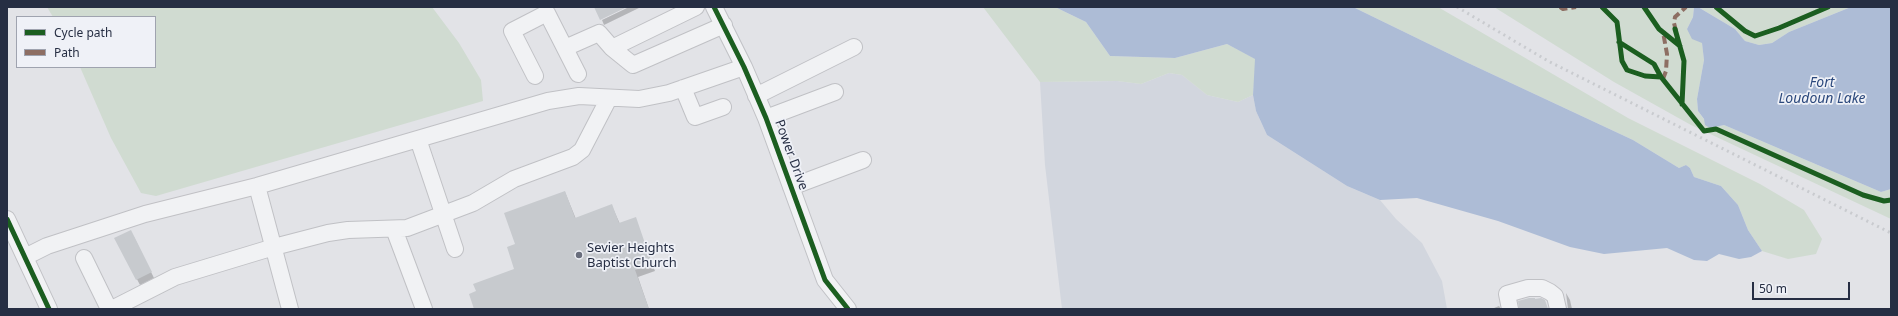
<!DOCTYPE html>
<html>
<head>
<meta charset="utf-8">
<style>
  body { margin:0 }
  #map { position:relative; width:1898px; height:316px; overflow:hidden; background:#e2e3e7; font-family:"Noto Sans",sans-serif }
  canvas { display:block }
  .frame { position:absolute; inset:0; border:8px solid #262e43; pointer-events:none }
  .legend { position:absolute; left:16px; top:16px; width:140px; height:52px; box-sizing:border-box; background:#eff1f7; border:1px solid #9fa3af; margin:0; padding:5px 7px; list-style:none; font-size:12px; color:#262e43 }
  .legend li { display:flex; align-items:center; gap:8px; height:20px }
  .legend b { width:20px; border:1px solid #9fa3af }
  .scale { position:absolute; left:1752px; top:282px; width:98px; height:18px; box-sizing:border-box; border:2px solid #262e43; border-top:0; padding-left:5px; font-size:12px; line-height:14px; white-space:nowrap; color:#262e43; -webkit-text-stroke:3px #eff1f7; paint-order:stroke }
</style>
</head>
<body>
<div id="map">
<canvas width="1898" height="316"></canvas>
<div class="frame"></div>
<ul class="legend">
<li><b style="height:5px;background:#1b5e20"></b>Cycle path</li>
<li><b style="height:5px;background:#8d6e63"></b>Path</li>
</ul>
<div class="scale">50 m</div>
</div>
<script>
const ctx = document.querySelector('canvas').getContext('2d');
ctx.lineJoin = 'round';
function fillPath(path, color) { ctx.fillStyle = color; ctx.fill(path, 'evenodd'); }
const shape = rows => new Path2D(rows.map(r => 'M' + r).join(''));
function trace(path, color, width, dash) { ctx.strokeStyle = color; ctx.lineWidth = width; ctx.lineCap = dash ? 'butt' : 'round'; ctx.setLineDash(dash || []); ctx.stroke(path); }
function label(font, color, halo, rows, align = 'center') {
  ctx.font = font + ' "Noto Sans",sans-serif'; ctx.lineWidth = 3.5; ctx.setLineDash([]); ctx.textBaseline = 'middle'; ctx.strokeStyle = halo; ctx.fillStyle = color; for (const [text, x, y, turn = 0] of rows) {
    ctx.save(); ctx.translate(x, y); ctx.rotate((+turn || 0) * Math.PI / 180); ctx.textAlign = isNaN(turn) ? turn : align; if (halo) ctx.strokeText(text, 0, 0); ctx.fillText(text, 0, 0); ctx.restore();
  }
}
fillPath(shape([
  [1169,73,1182,75,1207,95,1238,102,1253,95,1256,111,1267,135,1347,186,1380,200,1396,219,1422,243,1442,281,1447,309,1062,309,1045,165,1040,82,1117,81,1141,84]
]), '#d2d6de');
fillPath(shape([
  [47,7,432,7,459,43,481,80,483,101,156,196,141,193,111,138,80,67,155,67,155,17,53,17],
  [983,7,1055,7,1086,22,1110,56,1175,58,1227,44,1256,59,1253,95,1238,102,1207,95,1182,75,1169,73,1141,84,1117,81,1040,82],
  [1353,7,1438,7,1628,118,1760,184,1804,210,1822,239,1816,254,1788,259,1762,251,1748,230,1738,205,1721,186,1694,177,1690,168,1686,165,1679,168,1633,140,1466,62],
  [1494,7,1694,7,1693,17,1687,29,1702,42,1704,60,1697,99,1698,111,1710,128,1724,125,1881,192,1891,189,1891,219,1691,125,1614,82],
  [1698,7,1851,7,1789,32,1772,43,1759,45,1745,41,1735,29]
]), '#d0dbd1');
fillPath(shape([
  [1055,7,1353,7,1466,62,1633,140,1679,168,1686,165,1690,168,1694,177,1721,186,1738,205,1748,230,1762,251,1751,257,1739,259,1719,254,1707,261,1694,260,1667,248,1604,254,1570,247,1498,221,1417,198,1380,200,1347,186,1267,135,1256,111,1253,95,1255,59,1227,44,1175,58,1110,56,1086,22],
  [1694,7,1698,7,1735,29,1745,41,1759,45,1772,43,1789,32,1851,7,1891,7,1891,189,1881,192,1724,125,1710,128,1705,125,1704,119,1698,111,1697,99,1704,60,1702,43,1692,39,1687,29,1693,17]
]), '#adbcd6');
fillPath(shape([
  [629,7,641,7,604,25,602,20],
  [565,192,576,219,612,206,620,224,635,219,655,271,638,277,649,309,475,309,516,270,516,245],
  [134,237,154,278,140,285,116,239],
  [1566,293,1570,300,1572,309,1568,309],
  [1499,306,1501,309,1494,309,1494,308]
]), '#0003');
fillPath(shape([
  [594,7,627,7,600,20],
  [565,191,575,218,612,204,619,223,636,217,652,264,635,270,649,309,474,309,469,294,476,291,473,284,514,269,507,247,515,244,504,213],
  [131,230,152,272,136,280,114,238],
  [1529,298,1535,298,1535,299,1541,298,1545,300,1548,309,1519,309,1518,301]
]), '#c7cace');
const minor = shape([
  [714,7,744,67,766,118,825,280,848,309],
  [565,48,599,33,612,48,633,65,724,25],
  [612,48,696,7],
  [535,76,512,31,547,13,578,74],
  [683,88,695,117,723,107],
  [756,96,854,47],
  [766,118,835,92],
  [418,139,455,249],
  [257,186,290,309],
  [791,187,863,160],
  [7,219,49,309],
  [394,229,424,309],
  [25,257,47,246,145,214,257,186,548,101,579,96,639,99,669,93,744,67],
  [84,258,109,309],
  [112,309,175,277,274,247,328,233,348,230,407,228,473,203,514,179,573,157,582,150,609,98],
  [1510,309,1507,294,1528,288,1542,288,1550,292,1555,296,1558,309]
]);
trace(minor, '#c0c1c5', 18);
trace(minor, '#f1f2f4', 16);
trace(shape([
  [1457,7,1548,61,1891,233]
]), '#c9cbcf', 3, [2, 4]);
trace(shape([
  [1560,7,1563,9,1576,7],
  [1676,31,1674,23,1675,17,1686,7],
  [1663,79,1666,71,1667,54,1663,32]
]), '#8d6e63', 4, [8, 4]);
trace(shape([
  [714,7,744,67,766,118,825,280,848,309],
  [1602,7,1617,22,1622,61,1627,70,1645,76,1661,77,1704,131,1716,129,1863,195,1884,201,1891,200],
  [1644,7,1659,29,1680,46],
  [1716,7,1745,31,1755,36,1779,28,1828,7],
  [1675,29,1684,61,1682,104],
  [1619,42,1654,64,1661,77],
  [7,219,49,309]
]), '#1b5e20', 5);
for (const [x, y, r, color] of [
  [579,255,4,"#686d7c"]
]) { const dot = new Path2D(); dot.arc(x, y, r, 0, 2 * Math.PI); ctx.fillStyle = color; ctx.fill(dot); trace(dot, '#eff1f7', 1.5); }
label('13px', '#262e43', '#eff1f7', [
  ["Power Drive",791,155,70]
]);
label('13px', '#262e43', '#eff1f7', [
  ["Sevier Heights",587,248],
  ["Baptist Church",587,263]
], 'left');
label('italic 14px', '#2b487c', '#eff1f7', [
  ["Fort",1822,83],
  ["Loudoun Lake",1822,99]
]);
</script>
</body>
</html>
